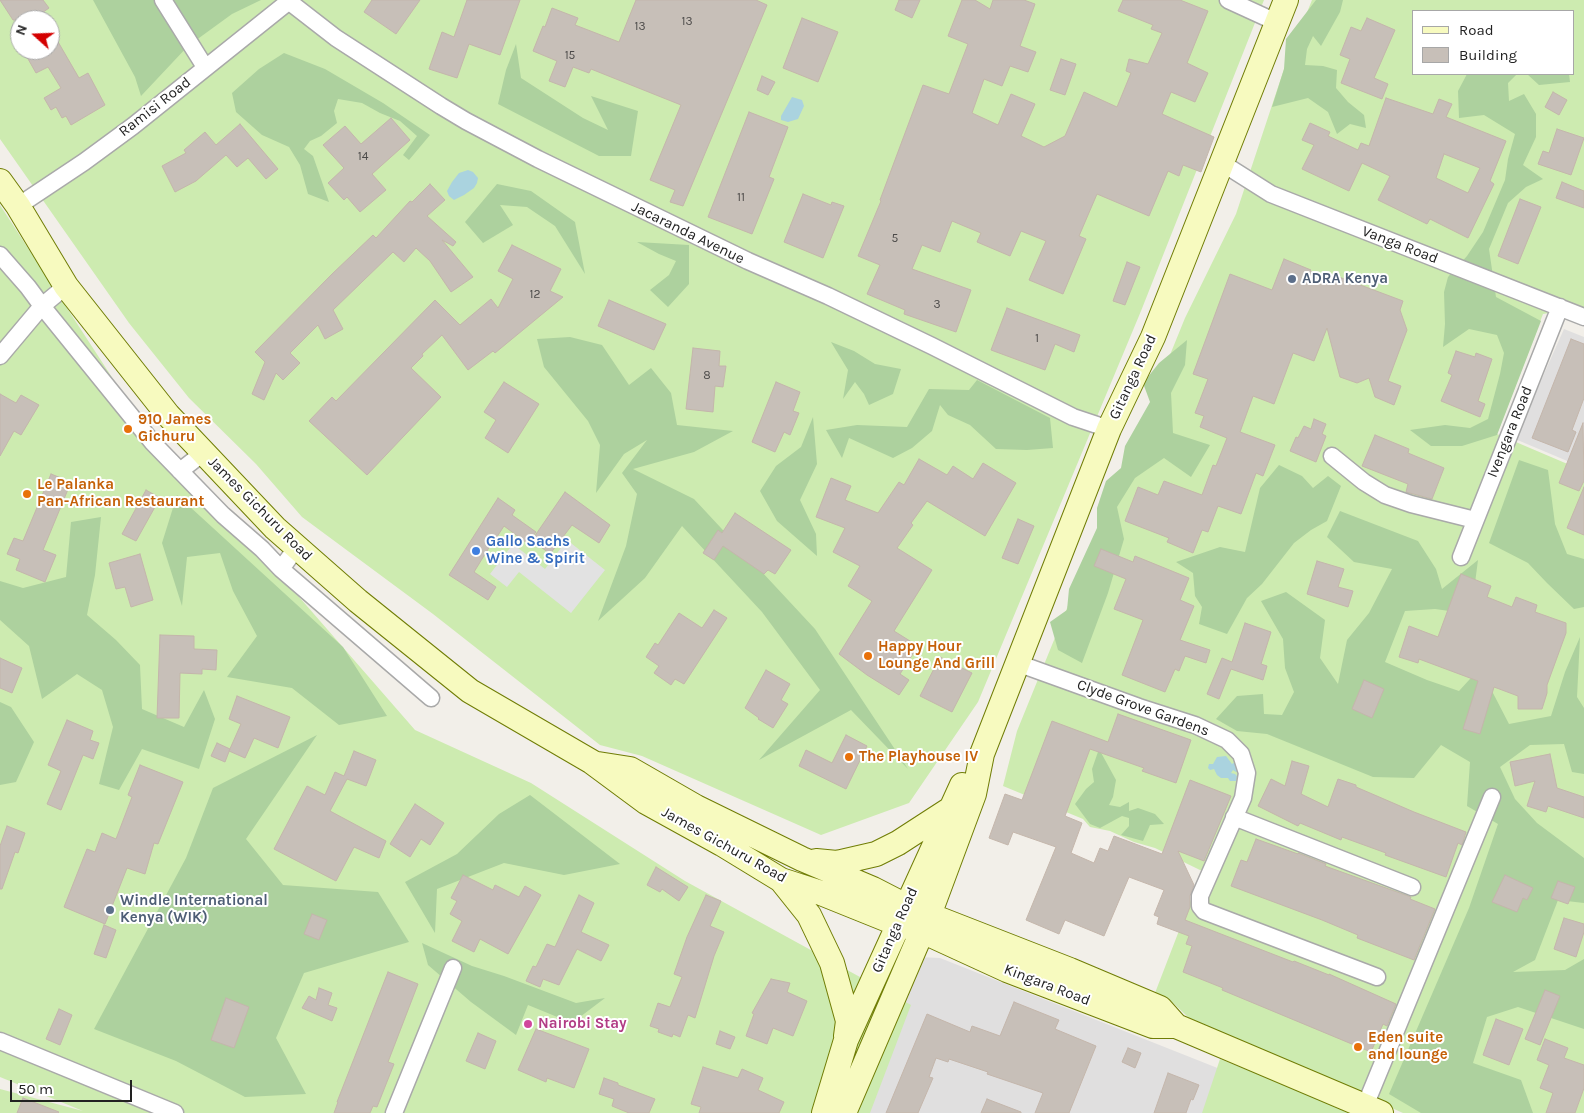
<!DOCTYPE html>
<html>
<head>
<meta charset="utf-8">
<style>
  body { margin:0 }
  #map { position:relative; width:1584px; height:1113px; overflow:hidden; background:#f2efe9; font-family:Karla,sans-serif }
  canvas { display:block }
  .legend { position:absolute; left:1412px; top:10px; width:162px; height:65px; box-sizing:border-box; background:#fff; border:1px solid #a7a7a7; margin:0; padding:6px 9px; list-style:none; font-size:15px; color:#222 }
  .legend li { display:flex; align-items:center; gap:10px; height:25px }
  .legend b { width:25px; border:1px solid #a7a7a7 }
  .north { position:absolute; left:10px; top:10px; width:50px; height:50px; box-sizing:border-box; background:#fff; border:1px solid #a7a7a7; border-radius:50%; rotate:290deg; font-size:14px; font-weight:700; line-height:20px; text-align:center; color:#222 }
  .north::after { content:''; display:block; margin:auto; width:18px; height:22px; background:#d40000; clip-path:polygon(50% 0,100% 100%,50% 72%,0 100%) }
  .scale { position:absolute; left:10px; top:1080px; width:122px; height:22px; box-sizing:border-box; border:2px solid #222; border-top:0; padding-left:6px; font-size:15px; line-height:18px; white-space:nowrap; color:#222; -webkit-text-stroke:4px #fff; paint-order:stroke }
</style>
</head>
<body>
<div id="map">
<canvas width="1584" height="1113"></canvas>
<ul class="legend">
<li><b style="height:6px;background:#f7fabf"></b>Road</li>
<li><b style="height:14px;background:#c7bfb8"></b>Building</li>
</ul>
<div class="north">N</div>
<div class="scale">50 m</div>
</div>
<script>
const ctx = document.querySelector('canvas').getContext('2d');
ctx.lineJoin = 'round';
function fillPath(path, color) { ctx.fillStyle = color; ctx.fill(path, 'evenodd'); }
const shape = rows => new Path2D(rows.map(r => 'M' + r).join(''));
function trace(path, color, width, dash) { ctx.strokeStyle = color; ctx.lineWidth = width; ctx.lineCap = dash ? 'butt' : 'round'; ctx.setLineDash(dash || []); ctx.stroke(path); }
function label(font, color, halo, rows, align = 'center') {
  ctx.font = font + ' Karla,sans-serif'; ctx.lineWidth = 4; ctx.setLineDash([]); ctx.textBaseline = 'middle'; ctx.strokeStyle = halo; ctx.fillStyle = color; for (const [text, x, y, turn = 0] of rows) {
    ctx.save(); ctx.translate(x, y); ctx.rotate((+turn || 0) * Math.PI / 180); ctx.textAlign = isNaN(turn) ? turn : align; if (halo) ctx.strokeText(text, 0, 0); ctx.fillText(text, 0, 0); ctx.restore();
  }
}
fillPath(shape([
  [1564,329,1584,337,1584,468,1515,439],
  [918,957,940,958,1331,1113,852,1113]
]), '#e0dfdf');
fillPath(shape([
  [0,0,1264,0,1141,311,978,702,909,803,821,835,642,756,600,745,433,614,302,517,256,464,189,398,129,323,0,139],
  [20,20,50,20,50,50,20,50],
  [1312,0,1584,0,1584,307,1543,314,1497,434,1584,471,1584,1113,1403,1113,1189,1018,1169,999,1155,993,1202,871,1155,848,1134,842,1110,831,1090,827,1083,819,1003,786,1017,731,1185,318,1236,214,1284,69],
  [1413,11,1573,11,1573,74,1413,74],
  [0,205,115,382,208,501,266,559,415,730,531,783,685,881,911,1005,870,1113,0,1113,0,1089,83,1111,0,1077],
  [1220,1059,1352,1112,1352,1113,1202,1113]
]), '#cdebb0');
fillPath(shape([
  [93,0,261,0,232,14,188,46,141,96,135,77],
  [1316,0,1343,0,1340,12,1321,46,1313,36,1307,49,1305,65,1323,66,1337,70,1336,88,1348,102,1364,115,1366,128,1350,124,1337,134,1328,112,1308,98,1272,107,1284,69,1286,39],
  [516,44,521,78,583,118,608,130,591,96,638,111,631,156,599,156,498,104,506,70],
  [284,53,325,69,383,103,430,135,409,160,403,155,417,136,400,121,380,113,362,103,338,99,334,111,337,123,321,136,310,141,304,149,313,156,329,202,308,194,300,165,289,147,262,135,236,112,232,93,259,69],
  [1467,74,1517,74,1508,83,1509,101,1524,94,1536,114,1536,137,1523,165,1543,179,1526,187,1508,203,1489,249,1496,297,1541,321,1497,435,1462,446,1431,446,1410,430,1445,425,1470,428,1488,419,1500,374,1504,353,1497,335,1469,329,1443,347,1445,324,1444,292,1448,277,1467,256,1483,232,1505,180,1508,159,1515,134,1484,115,1459,118,1458,91],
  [1527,74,1569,74,1570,82,1539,85],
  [497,184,531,191,575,222,585,274,555,226,527,207,500,205,513,225,483,243,465,222],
  [637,242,689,245,689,284,668,307,650,290,669,275,676,261,659,254],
  [570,337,602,345,629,385,651,368,671,393,677,425,733,431,694,452,633,469,694,499,815,629,908,769,851,710,759,760,820,690,762,612,682,526,645,578,598,621,626,546,637,494,622,473,647,440,624,454,596,493,600,445,588,421,544,367,537,339],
  [1187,340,1185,365,1171,393,1173,433,1210,445,1191,477,1164,458,1135,478,1117,507,1124,539,1108,593,1082,663,1058,650,1050,622,1067,610,1069,589,1097,528,1097,508,1106,481,1121,468,1125,446,1150,402,1143,383,1159,363],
  [831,342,854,351,875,364,901,369,893,394,869,405,864,394,855,382,843,399,848,370],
  [977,380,1050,418,1053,448,1027,450,996,449,970,425,948,415,940,405,932,431,912,448,893,458,849,438,842,458,826,430,857,425,907,427,929,389,969,390],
  [813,417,817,464,800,500,816,534,817,556,777,521,760,491,776,466,801,447],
  [1519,460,1548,470,1555,524,1567,554,1584,559,1584,607,1574,609,1547,583,1528,563,1489,543],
  [1279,465,1302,476,1313,488,1328,476,1341,486,1327,521,1311,530,1294,543,1262,584,1247,598,1227,634,1199,624,1202,607,1195,596,1193,573,1176,562,1220,547,1245,552,1260,488],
  [177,495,343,647,387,716,339,725,292,688,227,677,257,636,233,591,220,553,187,557,182,606,162,543],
  [1340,511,1418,541,1436,569,1442,589,1478,560,1471,614,1435,609,1405,611,1385,662,1427,680,1459,691,1480,668,1509,724,1551,716,1565,672,1580,637,1577,697,1584,708,1584,774,1572,772,1564,744,1530,745,1500,767,1515,799,1537,823,1584,858,1584,903,1558,900,1535,960,1513,972,1565,970,1584,959,1584,1029,1518,1007,1487,1017,1473,1063,1521,1080,1533,1113,1421,1113,1389,1094,1469,908,1498,824,1467,806,1470,762,1441,745,1414,778,1373,777,1267,734,1237,731,1216,719,1237,696,1263,694,1264,714,1282,715,1294,692,1285,668,1283,639,1261,601,1286,592,1325,620,1320,658,1338,684,1347,640,1369,613,1392,569,1354,562,1327,537],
  [101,517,95,575,87,615,116,640,140,665,142,709,184,727,204,690,215,719,199,769,142,749,119,790,99,784,113,727,102,690,77,674,42,699,29,646,0,620,0,581,23,588,66,577,71,522],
  [0,702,11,707,34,742,16,782,0,785],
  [317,735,246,839,283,885,378,892,409,942,304,973,276,1038,306,1094,245,1097,176,1061,94,1029,186,858,213,788],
  [1099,749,1116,780,1113,797,1109,805,1120,807,1129,802,1129,811,1138,808,1155,814,1164,824,1150,825,1143,841,1121,835,1129,826,1129,818,1122,816,1100,828,1090,824,1075,804,1086,789,1094,782,1092,769],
  [530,795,620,864,564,875,504,863,437,889,435,933,405,882,457,854,499,814],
  [422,943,472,966,504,976,576,1003,605,998,572,1023,528,1005,516,1035,471,1002,428,965]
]), '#add19e');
fillPath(shape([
  [567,540,605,570,571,613,519,572,507,587,490,574,513,544,545,569]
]), '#e2e2e2');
fillPath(shape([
  [792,97,802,100,804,106,798,119,788,122,781,120,781,116],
  [468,170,473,172,478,178,477,183,474,188,464,195,454,200,449,196,447,191,452,182,459,173],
  [1226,756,1232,764,1235,762,1238,763,1239,771,1236,772,1233,770,1231,773,1235,774,1237,776,1236,781,1230,781,1228,778,1221,778,1217,775,1214,769,1210,770,1208,768,1209,764,1213,764,1217,757]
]), '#aad3df');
const building = shape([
  [0,0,43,0,49,8,32,20,13,20,0,0],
  [372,0,420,0,396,34,364,12,372,0],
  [467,0,520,0,500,55,469,44,457,78,429,69,442,32,454,37,467,0],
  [636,0,756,0,767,5,683,206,670,202,675,190,650,180,681,105,591,69,589,73,573,67,565,87,549,81,557,61,533,51,543,26,545,27,552,8,578,18,575,25,619,42,636,0],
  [899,0,920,0,912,18,895,10,899,0],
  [962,0,975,0,990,9,993,0,1024,0,1035,4,1020,46,1036,52,1028,72,1010,66,1002,86,984,79,972,113,998,125,1011,94,1035,104,1021,136,1044,147,1065,136,1084,92,1117,107,1131,73,1126,71,1129,59,1148,64,1162,33,1151,29,1153,25,1118,11,1123,0,1180,0,1208,11,1187,63,1208,73,1195,102,1171,92,1162,114,1214,137,1201,172,1183,165,1179,176,1168,171,1149,216,1097,194,1079,236,1086,239,1063,294,1029,280,1046,241,1021,231,1010,256,977,242,981,233,952,221,940,252,922,245,912,269,971,290,956,332,904,314,905,310,867,294,880,265,858,256,881,201,880,200,923,85,949,94,968,44,948,36,962,0],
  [802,18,838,32,818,82,783,68,802,18],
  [1367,18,1395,30,1374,78,1388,84,1382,99,1341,83,1350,59,1340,55,1351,27,1361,31,1367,18],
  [50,28,79,78,88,73,105,105,71,125,66,116,62,118,56,107,51,110,44,98,61,88,48,67,36,73,23,50,50,50,50,28],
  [1061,59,1076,64,1065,95,1050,90,1061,59],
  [762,76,775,82,768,95,757,90,762,76],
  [1553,92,1567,100,1559,115,1545,107,1553,92],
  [1386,98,1433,114,1439,99,1452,104,1446,117,1506,141,1490,181,1494,184,1468,238,1430,219,1427,224,1378,200,1390,176,1362,163,1349,191,1302,169,1314,145,1302,140,1310,123,1330,132,1328,136,1358,150,1361,143,1369,146,1386,98],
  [1444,154,1480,168,1468,193,1436,178,1444,154],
  [749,112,788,127,769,177,774,179,752,234,708,217,749,112],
  [391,118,410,140,372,174,386,190,360,212,347,197,344,200,328,183,344,168,323,145,345,126,361,144,391,118],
  [240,124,278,169,266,179,248,158,237,167,226,155,196,181,175,192,162,166,186,153,184,150,205,132,216,145,240,124],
  [1557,129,1584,138,1571,175,1538,164,1543,151,1549,153,1557,129],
  [1562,182,1584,191,1584,208,1556,198,1562,182],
  [430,184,445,200,427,216,456,242,453,246,442,240,473,277,451,292,430,261,416,248,404,262,393,252,333,310,343,329,325,339,318,325,290,353,300,363,283,380,276,373,264,400,252,394,265,362,255,352,332,274,373,235,376,238,410,201,412,202,430,184],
  [803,194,831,205,832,202,844,206,823,258,784,242,803,194],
  [1520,199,1541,207,1518,264,1498,256,1520,199],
  [512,245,561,269,550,291,563,297,495,353,493,351,468,370,442,335,422,354,423,356,411,368,441,397,367,475,309,421,332,397,336,401,435,300,460,325,491,299,498,308,513,279,498,271,512,245],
  [1284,259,1311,270,1310,271,1337,281,1339,277,1403,301,1400,310,1407,330,1388,381,1401,386,1394,405,1375,397,1369,378,1357,383,1340,377,1327,328,1314,361,1293,353,1274,404,1253,396,1240,432,1275,445,1263,476,1256,473,1241,514,1218,506,1208,532,1202,530,1193,553,1167,542,1169,538,1125,521,1138,487,1158,495,1164,481,1202,495,1213,465,1216,466,1227,438,1200,427,1204,416,1195,413,1208,379,1193,374,1230,274,1272,290,1284,259],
  [1127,262,1140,267,1125,305,1113,301,1127,262],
  [609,300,666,324,654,350,598,326,609,300],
  [1007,308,1080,335,1074,352,1055,344,1045,370,991,350,1007,308],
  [1571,339,1584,344,1584,398,1572,430,1576,432,1568,452,1532,438,1571,339],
  [693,348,720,351,719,366,726,366,723,387,715,386,713,412,686,409,693,348],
  [1456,351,1475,357,1476,353,1492,359,1478,401,1485,404,1480,417,1441,401,1452,375,1448,373,1456,351],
  [504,382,539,404,508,453,485,438,496,420,484,412,504,382],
  [776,382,800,392,793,411,799,413,790,435,784,432,775,452,752,442,776,382],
  [0,394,16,403,21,395,39,405,21,435,14,431,0,456,0,394],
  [1314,419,1326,424,1322,434,1326,436,1316,462,1290,451,1296,437,1298,438,1304,426,1311,429,1314,419],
  [1583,423,1584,481,1579,491,1559,483,1583,423],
  [1375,435,1409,449,1408,453,1444,468,1432,499,1406,492,1408,484,1362,466,1375,435],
  [919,459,947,475,953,466,973,479,983,463,1016,483,985,536,927,501,911,523,913,525,897,548,932,570,894,631,918,646,900,674,909,680,899,695,867,675,839,654,872,601,848,586,860,566,833,552,845,528,816,517,831,478,851,486,845,500,878,513,899,482,904,485,919,459],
  [51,474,71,482,43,550,56,555,45,582,16,570,20,559,7,554,14,538,23,541,51,474],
  [1584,487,1584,535,1567,528,1584,487],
  [146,490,160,498,136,541,122,534,146,490],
  [565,492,610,525,599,543,572,525,550,554,532,540,565,492],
  [498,498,515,510,512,515,536,532,527,543,504,526,491,546,490,546,474,572,496,587,488,600,449,575,498,498],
  [735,513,791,550,775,574,768,570,764,574,723,546,714,560,703,553,718,530,722,533,735,513],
  [1018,519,1034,526,1018,564,1002,558,1018,519],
  [1101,549,1133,562,1135,556,1189,578,1180,600,1194,606,1180,640,1210,650,1206,663,1185,656,1179,671,1175,669,1165,692,1122,675,1143,620,1114,609,1126,579,1094,566,1101,549],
  [140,554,153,600,131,607,125,587,116,589,109,563,140,554],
  [1317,561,1344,569,1338,587,1353,591,1348,607,1307,594,1317,561],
  [1461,574,1491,586,1487,597,1512,607,1516,597,1537,605,1535,612,1566,623,1566,633,1547,685,1547,693,1542,709,1518,709,1518,696,1494,687,1480,734,1463,729,1478,681,1419,659,1418,663,1399,657,1409,626,1438,637,1461,574],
  [714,610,727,618,684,684,675,679,671,685,654,673,659,666,646,657,655,643,658,645,679,613,702,628,714,610],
  [1245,623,1271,632,1261,664,1267,666,1263,680,1231,669,1219,699,1207,694,1222,658,1232,662,1245,623],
  [160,635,194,636,194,649,217,650,216,670,202,669,202,674,180,673,179,718,157,718,160,635],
  [940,657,972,673,952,712,920,696,940,657],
  [0,658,22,668,12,693,0,688,0,658],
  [766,670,790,684,781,700,788,704,773,728,758,719,759,718,745,708,766,670],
  [1364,680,1384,689,1372,718,1352,709,1364,680],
  [237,696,290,717,278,748,254,738,245,758,229,751,241,724,229,719,237,696],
  [1118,714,1191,740,1176,783,1142,771,1144,768,1090,749,1065,816,1082,823,1071,853,1094,863,1100,848,1108,851,1114,836,1162,854,1190,780,1231,796,1204,861,1178,851,1194,885,1190,896,1190,907,1185,920,1293,962,1294,961,1329,975,1329,974,1396,1004,1387,1026,1383,1024,1371,1052,1222,990,1223,988,1183,972,1192,946,1186,944,1189,936,1157,924,1159,917,1154,915,1164,890,1129,877,1104,936,1065,920,1059,934,1026,920,1056,847,1013,832,1008,845,989,838,1005,794,1022,800,1052,721,1108,742,1118,714],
  [67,720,93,731,90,740,99,743,93,759,83,755,61,810,47,804,61,771,48,765,67,720],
  [846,735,867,746,846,789,799,766,806,750,832,763,846,735],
  [217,743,230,749,225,762,211,756,217,743],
  [354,751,376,760,366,786,347,779,330,811,386,841,379,858,354,847,336,881,274,849,307,786,325,795,335,772,344,776,354,751],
  [1550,754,1557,788,1584,797,1584,818,1548,806,1546,812,1527,806,1535,781,1515,786,1510,762,1550,754],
  [1292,761,1309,766,1301,794,1328,807,1338,779,1356,785,1356,787,1414,812,1466,832,1462,845,1458,843,1446,877,1385,855,1386,853,1342,837,1341,840,1300,823,1298,826,1258,806,1271,779,1285,786,1292,761],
  [140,765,183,782,158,844,154,843,145,874,127,868,105,924,64,907,87,849,95,852,102,833,116,839,132,797,128,795,140,765],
  [415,804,444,823,430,845,421,839,410,857,390,844,415,804],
  [7,826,25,833,18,853,15,852,2,889,0,889,0,846,7,826],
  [1256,839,1298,854,1298,853,1326,864,1325,866,1411,897,1410,899,1435,909,1414,960,1357,938,1358,935,1322,920,1231,886,1241,860,1247,862,1256,839],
  [656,867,688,887,679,901,662,889,660,892,647,885,656,867],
  [463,875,493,890,495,885,519,897,525,886,541,895,508,954,480,939,474,952,452,941,462,921,450,914,457,901,451,898,463,875],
  [1505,875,1533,888,1527,900,1523,898,1517,912,1492,902,1505,875],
  [1558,881,1575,887,1568,904,1551,898,1558,881],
  [579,895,594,903,581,932,609,945,601,961,577,949,559,985,543,979,540,987,526,981,533,966,536,967,547,944,555,947,579,895],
  [706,895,721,901,710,926,724,932,714,956,695,1018,688,1015,680,1037,673,1034,672,1037,658,1032,659,1029,650,1026,658,1003,670,1007,682,977,674,974,687,937,706,895],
  [312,914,327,920,319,940,304,934,312,914],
  [1564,918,1584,924,1584,932,1576,957,1554,949,1564,918],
  [104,925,116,930,106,958,94,954,104,925],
  [388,972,418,984,388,1062,394,1064,377,1107,373,1106,370,1113,334,1113,338,1102,337,1102,388,972],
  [771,979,790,983,787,992,807,1001,793,1036,773,1028,767,1044,746,1036,754,1014,752,1013,771,979],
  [319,988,332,993,328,1005,337,1008,332,1021,302,1008,309,996,316,1000,319,988],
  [1545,990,1560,996,1540,1045,1525,1039,1545,990],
  [226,998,249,1007,234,1048,211,1040,226,998],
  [1014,1002,1059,1020,1055,1029,1096,1046,1069,1113,1035,1113,1043,1093,987,1074,988,1072,949,1059,948,1062,936,1058,929,1077,933,1078,918,1113,886,1113,927,1014,970,1032,972,1026,1000,1036,1014,1002],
  [59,1009,72,1015,60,1045,46,1039,59,1009],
  [1496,1019,1523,1029,1509,1065,1483,1055,1496,1019],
  [536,1029,589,1049,574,1088,547,1078,546,1082,518,1070,536,1029],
  [720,1031,735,1037,730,1049,716,1044,720,1031],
  [478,1033,496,1041,485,1069,466,1061,478,1033],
  [1545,1039,1568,1048,1564,1058,1584,1065,1584,1088,1575,1113,1546,1113,1553,1093,1540,1088,1549,1065,1537,1060,1545,1039],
  [1128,1048,1141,1053,1135,1068,1122,1062,1128,1048],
  [703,1067,738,1078,742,1069,763,1078,758,1090,784,1102,779,1113,699,1113,701,1107,691,1104,703,1067],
  [1168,1073,1199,1085,1193,1100,1191,1099,1186,1113,1154,1113,1168,1073],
  [604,1078,618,1083,618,1085,655,1099,649,1113,629,1113,612,1106,614,1099,599,1094,604,1078],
  [23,1098,59,1112,58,1113,17,1113,23,1098],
  [987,1099,1021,1112,1021,1113,981,1113,987,1099]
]);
fillPath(building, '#c7bfb8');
trace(building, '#c4b6ab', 1);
const street = shape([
  [163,0,205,67],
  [287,0,336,38,441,106,466,121,538,159,748,261,828,296,932,346,1073,417,1109,429],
  [1228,0,1276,22],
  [1222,163,1271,194,1584,317],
  [18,206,84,162,133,126,288,2],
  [0,255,28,287,42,306,66,286],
  [0,356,42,306,153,443,223,515,262,549,281,569],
  [1332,456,1364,482,1385,495,1411,504,1475,520],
  [180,471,203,453],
  [297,547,281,569,431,698],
  [1461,557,1560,307],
  [1017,663,1139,707,1195,725,1227,740,1241,754,1247,773,1243,798,1200,896,1200,906,1204,911,1377,977],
  [1234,817,1412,887],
  [0,1041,175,1113],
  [1365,1106,1492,797],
  [394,1113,453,968]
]);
const secondary = shape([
  [0,181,18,206,66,286,168,415,275,528,358,601,470,691,592,762,646,802,722,844,781,880,821,893,898,924,922,931,1007,970,1153,1026,1176,1026,1381,1113],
  [598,764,630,769,696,807,802,859,873,889,906,906,1070,970,1160,1008,1176,1026],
  [816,861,837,863,876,854,898,843,952,808],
  [781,880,809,915,832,963,848,1021,846,1036],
  [824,1113,846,1040,962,785],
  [844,1113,929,915,974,794,982,754,1109,429,1153,337,1286,0]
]);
trace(street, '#a9a9a9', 19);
trace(secondary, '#707d05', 26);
trace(street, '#fff', 16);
trace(secondary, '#f7fabf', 24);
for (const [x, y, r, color] of [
  [1292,279,5,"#5c6f8a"],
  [128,429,5,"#e8710a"],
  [27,494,5,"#e8710a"],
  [476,551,5,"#3f7fe0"],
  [868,656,5,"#e8710a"],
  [849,757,5,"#e8710a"],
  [110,910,5,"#5c6f8a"],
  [528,1024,5,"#d1479c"],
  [1358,1047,5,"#e8710a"]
]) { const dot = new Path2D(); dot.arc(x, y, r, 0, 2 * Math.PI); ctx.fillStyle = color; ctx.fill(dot); trace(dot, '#fff', 2); }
label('12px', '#4b4948', null, [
  ["13",687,22],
  ["13",640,27],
  ["15",570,56],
  ["14",363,157],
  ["11",741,198],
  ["5",895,239],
  ["12",535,295],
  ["3",937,305],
  ["1",1037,339],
  ["8",707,376]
]);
label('15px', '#222', '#fff', [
  ["Ramisi Road",155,107,-38],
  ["Jacaranda Avenue",688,233,26],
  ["Vanga Road",1400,245,21],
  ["Gitanga Road",1133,377,-65],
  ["Ivengara Road",1510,432,-68],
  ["James Gichuru Road",260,509,45],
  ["Clyde Grove Gardens",1143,708,20],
  ["James Gichuru Road",724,845,29],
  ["Gitanga Road",895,930,-66],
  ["Kingara Road",1047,985,21]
]);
label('bold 15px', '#4e5e75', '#fff', [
  ["ADRA Kenya",1302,279],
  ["Windle International",120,901],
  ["Kenya (WIK)",120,918]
], 'left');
label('bold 15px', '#c56008', '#fff', [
  ["910 James",138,420],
  ["Gichuru",138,437],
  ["Le Palanka",37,485],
  ["Pan-African Restaurant",37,502],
  ["Happy Hour",878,647],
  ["Lounge And Grill",878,664],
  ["The Playhouse IV",859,757],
  ["Eden suite",1368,1038],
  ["and lounge",1368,1055]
], 'left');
label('bold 15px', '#366cbe', '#fff', [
  ["Gallo Sachs",486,542],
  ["Wine & Spirit",486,559]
], 'left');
label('bold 15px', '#b23c85', '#fff', [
  ["Nairobi Stay",538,1024]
], 'left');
</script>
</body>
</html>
